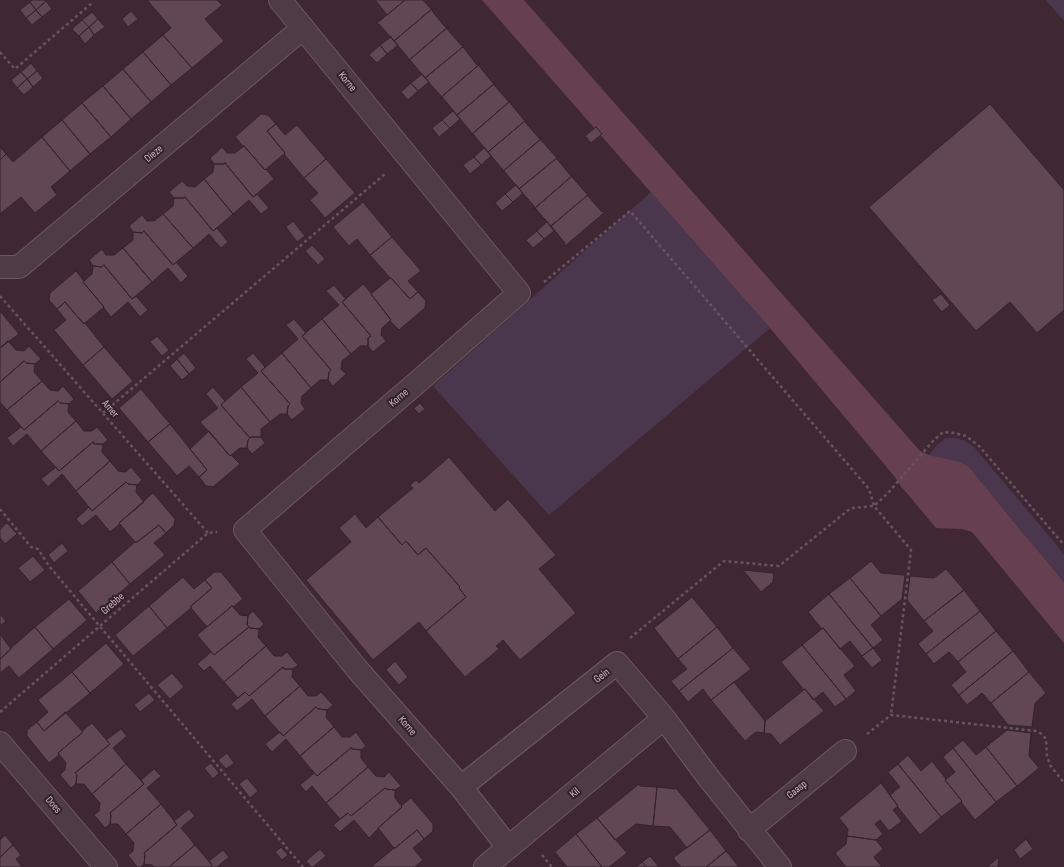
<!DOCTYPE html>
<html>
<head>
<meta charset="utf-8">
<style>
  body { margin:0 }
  canvas { display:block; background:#3f2833 }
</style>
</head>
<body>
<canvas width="1064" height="867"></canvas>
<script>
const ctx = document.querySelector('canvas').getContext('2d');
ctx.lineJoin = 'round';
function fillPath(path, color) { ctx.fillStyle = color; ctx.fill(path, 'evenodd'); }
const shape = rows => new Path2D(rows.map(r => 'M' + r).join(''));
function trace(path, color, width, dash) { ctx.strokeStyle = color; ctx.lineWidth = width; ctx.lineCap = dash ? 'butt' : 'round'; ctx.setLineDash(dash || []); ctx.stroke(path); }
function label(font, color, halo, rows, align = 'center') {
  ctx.font = font + ' "Sofia Sans Condensed",sans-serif'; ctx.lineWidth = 4; ctx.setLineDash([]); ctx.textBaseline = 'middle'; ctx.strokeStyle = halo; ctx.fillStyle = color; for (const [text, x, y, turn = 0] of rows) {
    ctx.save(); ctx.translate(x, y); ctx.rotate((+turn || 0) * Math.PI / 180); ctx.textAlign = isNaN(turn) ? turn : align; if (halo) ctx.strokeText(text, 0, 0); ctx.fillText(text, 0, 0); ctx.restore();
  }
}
fillPath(shape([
  [1046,0,1064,0,1064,21],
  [651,192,770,328,549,515,433,386],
  [946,438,956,438,965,441,974,447,1064,554,1064,582,1008,515,969,467,929,455,937,445]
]), '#4a374e');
fillPath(shape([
  [482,0,524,0,920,451,929,455,959,462,969,467,1008,515,1064,582,1064,643,972,532,962,529,936,528,900,485,895,477,770,328]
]), '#663f51');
const building = shape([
  [32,0,45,0,46,1,36,10,30,2,32,0],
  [147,0,217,0,222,5,205,19,224,41,192,68,163,35,171,28,147,0],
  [375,0,405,0,387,15,375,0],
  [405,0,423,0,431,9,432,8,433,8,394,41,379,24,378,25,377,23,405,0],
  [46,1,52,9,42,17,36,10,46,1],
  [30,2,36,10,26,18,20,10,30,2],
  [433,8,433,9,432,11,446,28,448,27,408,61,408,60,409,59,394,41,433,8],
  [36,10,42,17,32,25,26,18,36,10],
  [131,11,138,19,128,27,122,19,131,11],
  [92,12,98,19,89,27,82,20,92,12],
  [98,19,105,27,94,35,89,27,98,19],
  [82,20,89,27,79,36,72,29,82,20],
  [89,27,94,35,85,44,79,36,89,27],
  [448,27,449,28,447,29,462,46,463,45,464,46,425,78,410,60,408,61,448,27],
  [163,35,192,68,171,85,143,52,163,35],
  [391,37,398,45,387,54,380,45,391,37],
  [380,45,387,54,377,63,369,55,380,45],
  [464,46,463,47,477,65,480,64,440,98,439,97,441,96,425,78,464,46],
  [143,52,171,85,151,102,123,69,143,52],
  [31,63,37,71,27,79,21,72,31,63],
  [480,64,480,65,479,66,493,83,495,83,457,115,442,97,440,98,480,64],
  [123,69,151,102,131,119,103,86,123,69],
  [37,71,43,78,33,87,27,79,37,71],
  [21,72,27,79,17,88,11,80,21,72],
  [422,74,429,82,418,91,411,83,422,74],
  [27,79,33,87,24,95,17,88,27,79],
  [411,83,418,91,408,100,401,92,411,83],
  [495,83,496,83,494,85,509,102,510,101,471,135,470,134,472,133,457,115,495,83],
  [103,86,131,119,111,137,82,103,103,86],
  [510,101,510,103,524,120,526,120,488,152,473,134,472,135,471,135,510,101],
  [82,103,111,137,90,154,62,120,82,103],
  [990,104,1064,190,1064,310,1037,333,1010,302,976,331,869,207,990,104],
  [453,111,460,119,450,128,442,120,453,111],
  [261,114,268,115,276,124,267,131,285,153,265,170,244,146,243,146,235,137,261,114],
  [62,120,90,154,70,171,42,137,62,120],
  [442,120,450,128,439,137,432,128,442,120],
  [526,120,527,120,525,122,540,139,541,138,542,138,502,172,502,171,503,170,488,152,526,120],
  [276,124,285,135,297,125,326,159,304,178,284,154,285,153,267,131,276,124],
  [596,127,602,134,591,143,585,136,596,127],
  [42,137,70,171,51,187,57,195,35,213,21,197,0,214,0,160,6,154,13,162,42,137],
  [542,138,541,140,556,157,558,157,519,189,504,171,502,172,542,138],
  [244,146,265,170,266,169,274,179,253,197,225,163,223,164,214,164,210,158,222,147,227,153,235,153,244,146],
  [0,147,6,154,0,160,0,147],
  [484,148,491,156,481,165,474,157,484,148],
  [474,157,481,165,470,174,463,165,474,157],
  [558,157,557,159,571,176,573,175,534,209,533,208,535,207,519,189,558,157],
  [326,159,355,193,325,218,310,200,318,193,304,178,326,159],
  [225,163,253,197,257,194,269,208,261,214,249,200,233,214,204,179,213,172,214,164,223,164,225,163],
  [573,175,574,176,572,177,587,194,589,194,551,226,535,208,534,209,573,175],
  [204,179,233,214,213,231,185,197,183,198,174,198,169,192,182,181,187,186,195,187,204,179],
  [516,185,523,193,513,202,505,194,516,185],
  [505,194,513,202,502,211,495,203,505,194],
  [589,194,588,196,602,212,603,211,605,212,565,246,564,245,565,243,551,226,589,194],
  [185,197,213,231,217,228,228,242,221,248,209,234,193,248,163,214,173,206,174,198,183,198,185,197],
  [363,202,392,237,370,255,357,239,349,246,333,227,363,202],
  [163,214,193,248,173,265,144,231,142,233,133,232,129,226,142,215,147,221,154,221,163,214],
  [293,221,305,236,297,242,286,227,293,221],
  [547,222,554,231,544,239,537,231,547,222],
  [144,231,173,265,176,262,188,276,181,283,168,268,152,282,123,248,133,240,133,232,142,233,144,231],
  [537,231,544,239,533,248,526,240,537,231],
  [392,237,421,271,408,281,418,292,410,299,391,278,390,278,370,255,392,237],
  [312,245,325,259,318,265,305,251,312,245],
  [123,248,152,282,132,299,104,265,102,267,93,266,89,260,102,249,106,255,114,255,123,248],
  [104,265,132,299,136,296,148,310,140,317,128,302,111,317,103,307,104,307,83,282,92,274,93,266,102,267,104,265],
  [76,271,84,281,83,282,104,307,85,323,83,323,65,302,57,309,49,300,50,293,76,271],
  [390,278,391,278,410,299,418,292,426,301,425,308,399,330,390,321,391,320,371,294,390,278],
  [363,284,372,294,371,294,391,320,382,328,381,335,386,341,373,352,368,346,368,338,371,336,342,302,363,284],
  [334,285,346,299,342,302,371,336,368,338,368,346,360,346,351,354,322,319,339,305,326,291,334,285],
  [941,294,950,305,942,312,932,300,941,294],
  [65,302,83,323,85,323,104,347,83,365,54,330,66,320,57,309,65,302],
  [0,311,19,334,0,348,0,311],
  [294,319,306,333,302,336,331,370,329,372,328,380,320,380,311,388,282,353,298,339,286,325,294,319],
  [322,319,351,354,342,361,341,369,346,374,333,386,328,380,329,372,331,370,302,336,322,319],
  [157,336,169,350,162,356,150,342,157,336],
  [8,341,16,350,24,351,29,346,41,359,35,364,26,363,24,361,0,382,0,348,8,341],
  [104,347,133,381,112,399,83,365,104,347],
  [184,353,196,368,189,374,177,359,184,353],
  [253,353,265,367,261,371,290,404,288,406,287,414,280,414,270,422,241,387,258,373,246,359,253,353],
  [282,353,311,388,302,396,301,403,305,409,292,420,287,414,288,406,290,404,261,371,282,353],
  [177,359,189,374,182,380,170,366,177,359],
  [24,361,26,363,35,364,34,372,42,381,7,410,0,402,0,382,24,361],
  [42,381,50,390,58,391,63,386,74,399,69,404,60,403,58,401,24,430,7,410,42,381],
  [213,387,225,401,221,405,250,438,248,440,247,448,240,448,230,456,200,422,218,408,206,394,213,387],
  [241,387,270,422,261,429,261,437,251,437,250,438,221,405,241,387],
  [141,389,170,424,148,442,119,408,141,389],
  [58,401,60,403,69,404,68,412,76,421,41,451,27,434,13,446,7,438,21,427,24,430,58,401],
  [420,403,425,409,419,414,414,408,420,403],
  [76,421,84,431,92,431,97,427,108,440,103,444,94,444,93,442,59,471,41,451,76,421],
  [170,424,207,470,199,477,189,466,177,476,148,442,170,424],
  [209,431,230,456,231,455,240,464,213,487,206,486,199,477,207,470,190,449,209,431],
  [251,437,261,437,265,443,252,454,247,448,248,440,251,437],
  [93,442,94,444,103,444,102,452,110,461,76,491,62,474,48,487,41,479,56,467,59,471,93,442],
  [449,457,495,511,508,499,556,555,539,569,576,613,520,660,503,640,496,646,499,649,465,677,426,631,466,597,459,588,460,587,426,548,418,555,406,541,402,545,378,517,413,488,410,485,416,480,419,483,449,457],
  [110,461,118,471,126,472,131,467,142,480,137,485,128,484,126,482,92,511,76,491,110,461],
  [126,482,128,484,137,485,136,492,144,502,119,523,120,524,110,532,96,515,82,526,76,519,89,507,92,511,126,482],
  [153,493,175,519,174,525,166,533,159,525,137,542,135,542,119,523,153,493],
  [355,514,366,528,378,517,402,545,406,541,418,555,426,548,460,587,459,588,466,597,426,631,419,622,373,660,306,580,351,542,339,528,355,514],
  [7,523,17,534,5,544,0,538,0,529,7,523],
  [159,525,166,533,154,543,165,555,130,584,112,562,135,542,137,542,159,525],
  [62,543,68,551,54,563,48,555,62,543],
  [33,556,45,570,30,582,18,568,33,556],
  [871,561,881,573,905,575,902,599,881,616,850,578,871,561],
  [112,562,130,584,96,613,78,591,112,562],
  [946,569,964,590,924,621,907,600,910,576,934,578,946,569],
  [743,570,774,573,773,582,761,592,743,570],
  [214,572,221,572,243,599,233,607,232,606,207,627,191,608,191,606,212,588,205,580,214,572],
  [183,577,194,589,205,580,212,588,191,606,191,608,167,628,149,606,183,577],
  [850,578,881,616,871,625,883,640,873,648,829,594,850,578],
  [964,590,980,611,926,654,918,644,933,631,924,621,964,590],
  [829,594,873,648,862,656,850,641,840,649,823,628,822,629,808,612,829,594],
  [692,597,717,627,678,659,654,628,692,597],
  [69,599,87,620,53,649,35,627,69,599],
  [149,606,167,628,133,656,115,635,149,606],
  [232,606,240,615,248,616,247,625,249,627,214,655,197,635,232,606],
  [253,611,264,624,259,629,250,628,247,625,248,616,253,611],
  [980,611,996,631,958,662,949,652,934,664,926,654,980,611],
  [0,614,6,621,0,626,0,614],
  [35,627,53,649,19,678,9,666,0,673,0,659,11,649,11,648,35,627],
  [249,627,250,628,259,629,258,637,266,646,224,682,210,666,204,671,197,664,211,652,214,655,249,627],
  [717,627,733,648,679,691,671,681,687,669,678,659,717,627],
  [823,628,855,666,844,675,856,691,846,699,802,645,823,628],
  [996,631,1013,651,959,695,951,685,966,672,958,662,996,631],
  [0,634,11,649,0,659,0,634],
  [106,643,124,664,90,693,72,672,106,643],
  [802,645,846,699,835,707,823,692,813,700,805,689,804,690,781,662,802,645],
  [266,646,274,656,282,656,287,652,298,665,293,669,284,669,283,667,249,696,245,692,238,698,224,682,266,646],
  [733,648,751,669,711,700,703,689,688,702,679,691,733,648],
  [873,648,882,660,872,668,862,656,873,648],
  [1013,651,1029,672,991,703,982,693,967,705,959,695,1013,651],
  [395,661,408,677,399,685,386,670,395,661],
  [283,667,284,669,293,669,292,677,300,686,265,716,252,699,237,711,231,704,245,692,249,696,283,667],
  [72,672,90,693,44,731,37,722,48,712,38,700,72,672],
  [1029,672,1046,693,1035,703,1032,727,1008,725,991,703,1029,672],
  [172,673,184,687,170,699,157,685,172,673],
  [734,682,765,721,764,733,756,732,745,741,711,700,734,682],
  [300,686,308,696,316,696,321,692,333,705,327,710,318,709,316,707,283,736,265,716,300,686],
  [805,689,824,711,780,745,771,734,764,733,765,721,805,689],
  [149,693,155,700,140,712,134,705,149,693],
  [316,707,318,709,327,710,326,717,334,727,300,756,286,739,272,752,265,744,280,732,283,736,316,707],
  [65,712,83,732,58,753,59,755,49,763,27,736,27,730,37,722,44,731,65,712],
  [92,723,110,744,75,773,77,775,76,784,71,788,60,775,65,770,66,763,58,753,83,732,82,731,92,723],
  [334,727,342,737,350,737,356,732,366,746,361,750,353,749,351,748,317,776,300,756,334,727],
  [121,729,127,736,113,748,126,764,92,794,84,784,76,784,77,775,75,773,110,744,106,740,121,729],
  [1007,730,1031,733,1029,756,1039,768,1017,786,986,747,1007,730],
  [963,740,976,755,986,747,1017,786,996,802,953,748,963,740],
  [351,748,353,749,361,750,361,758,368,767,326,803,312,786,306,792,300,785,314,773,317,776,351,748],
  [953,748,996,802,975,820,961,802,962,801,945,780,955,772,943,757,953,748],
  [227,753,234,763,226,769,218,760,227,753],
  [908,755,921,771,932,761,946,779,945,780,962,801,941,817,898,764,908,755],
  [211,763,219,773,213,779,204,768,211,763],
  [126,764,144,784,110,813,111,815,110,824,105,828,94,815,99,811,100,803,92,794,126,764],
  [898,764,941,817,920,835,897,806,898,806,890,795,900,787,888,772,898,764],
  [368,767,376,776,384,777,389,772,401,786,395,790,386,789,385,788,351,816,348,813,340,819,326,803,368,767],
  [154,769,161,776,147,788,161,804,126,834,118,824,110,824,111,815,110,813,144,784,141,780,154,769],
  [247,778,258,791,250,798,239,784,247,778],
  [881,783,898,806,893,810,902,821,889,831,880,820,875,824,883,834,876,840,847,836,848,829,839,818,881,783],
  [639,784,640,786,657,787,653,826,636,824,615,840,597,818,639,784],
  [657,787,675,789,676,788,710,830,687,848,670,827,653,826,657,787],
  [385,788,386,789,395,790,395,798,402,807,378,828,378,829,369,838,354,820,340,832,333,825,348,813,351,816,385,788],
  [411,798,433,824,433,831,424,839,417,830,395,848,394,848,378,828,402,807,401,806,411,798],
  [161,804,177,825,144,853,145,855,144,864,141,867,137,867,128,855,133,851,134,843,126,834,161,804],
  [189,809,195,816,181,828,195,845,169,867,154,867,152,865,144,864,145,855,144,853,177,825,174,821,189,809],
  [597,818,627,853,609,867,602,867,576,834,597,818],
  [417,830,424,839,413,848,423,860,415,867,371,867,394,848,395,848,417,830],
  [710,830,726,851,706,867,681,867,673,858,710,830],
  [576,834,602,867,567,867,555,852,576,834],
  [5,835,13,845,0,857,0,840,5,835],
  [847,836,876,840,883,849,874,857,882,867,846,867,835,853,846,844,847,836],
  [1026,839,1033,849,1020,859,1014,850,1026,839],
  [13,845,21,855,16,859,22,867,0,867,0,857,13,845],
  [195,845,212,865,210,867,169,867,195,845],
  [281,847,288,855,282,860,275,852,281,847],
  [320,849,326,856,313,867,311,867,306,861,320,849],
  [223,850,229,857,217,867,210,867,212,865,209,861,223,850],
  [726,851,739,867,706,867,726,851],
  [650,856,659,867,647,867,642,862,650,856],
  [999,857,998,867,987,867,999,857],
  [642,862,647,867,636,867,642,862]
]);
fillPath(building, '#604753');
trace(building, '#36222b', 1);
const street = shape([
  [280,0,519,293,420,380,245,530,357,669,461,787],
  [0,267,19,267,303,28],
  [0,743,106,867],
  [749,830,845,751],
  [508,847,461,787,617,663,664,718,708,777,780,867],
  [485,867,664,718]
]);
trace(street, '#6c5962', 24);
trace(shape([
  [0,52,15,69,92,3],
  [544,282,630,211,869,489,874,506,911,550,891,715],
  [0,296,208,533],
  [103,413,385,174],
  [0,509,31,547,38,549,49,566,303,867],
  [630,638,724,561,779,566,851,508,874,506,888,493,933,441,943,432,954,433,966,436,979,446,1064,545],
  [0,712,208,533,217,532],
  [867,734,891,715,1036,731,1042,734,1046,739,1047,756,1050,765,1064,783],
  [542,855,552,867]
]), '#685366', 2.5, [3, 3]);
trace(street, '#4f3b45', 22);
label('11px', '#c9b8c0', '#342029', [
  ["Korne",347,82,51],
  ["Dieze",154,154,-40],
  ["Korne",399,398,-41],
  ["Amer",110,409,49],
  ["Grebbe",113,604,-41],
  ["Gein",602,676,-38],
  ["Korne",407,726,49],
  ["Gaasp",797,790,-39],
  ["Kil",575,793,-40],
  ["Does",53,805,49]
]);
</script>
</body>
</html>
